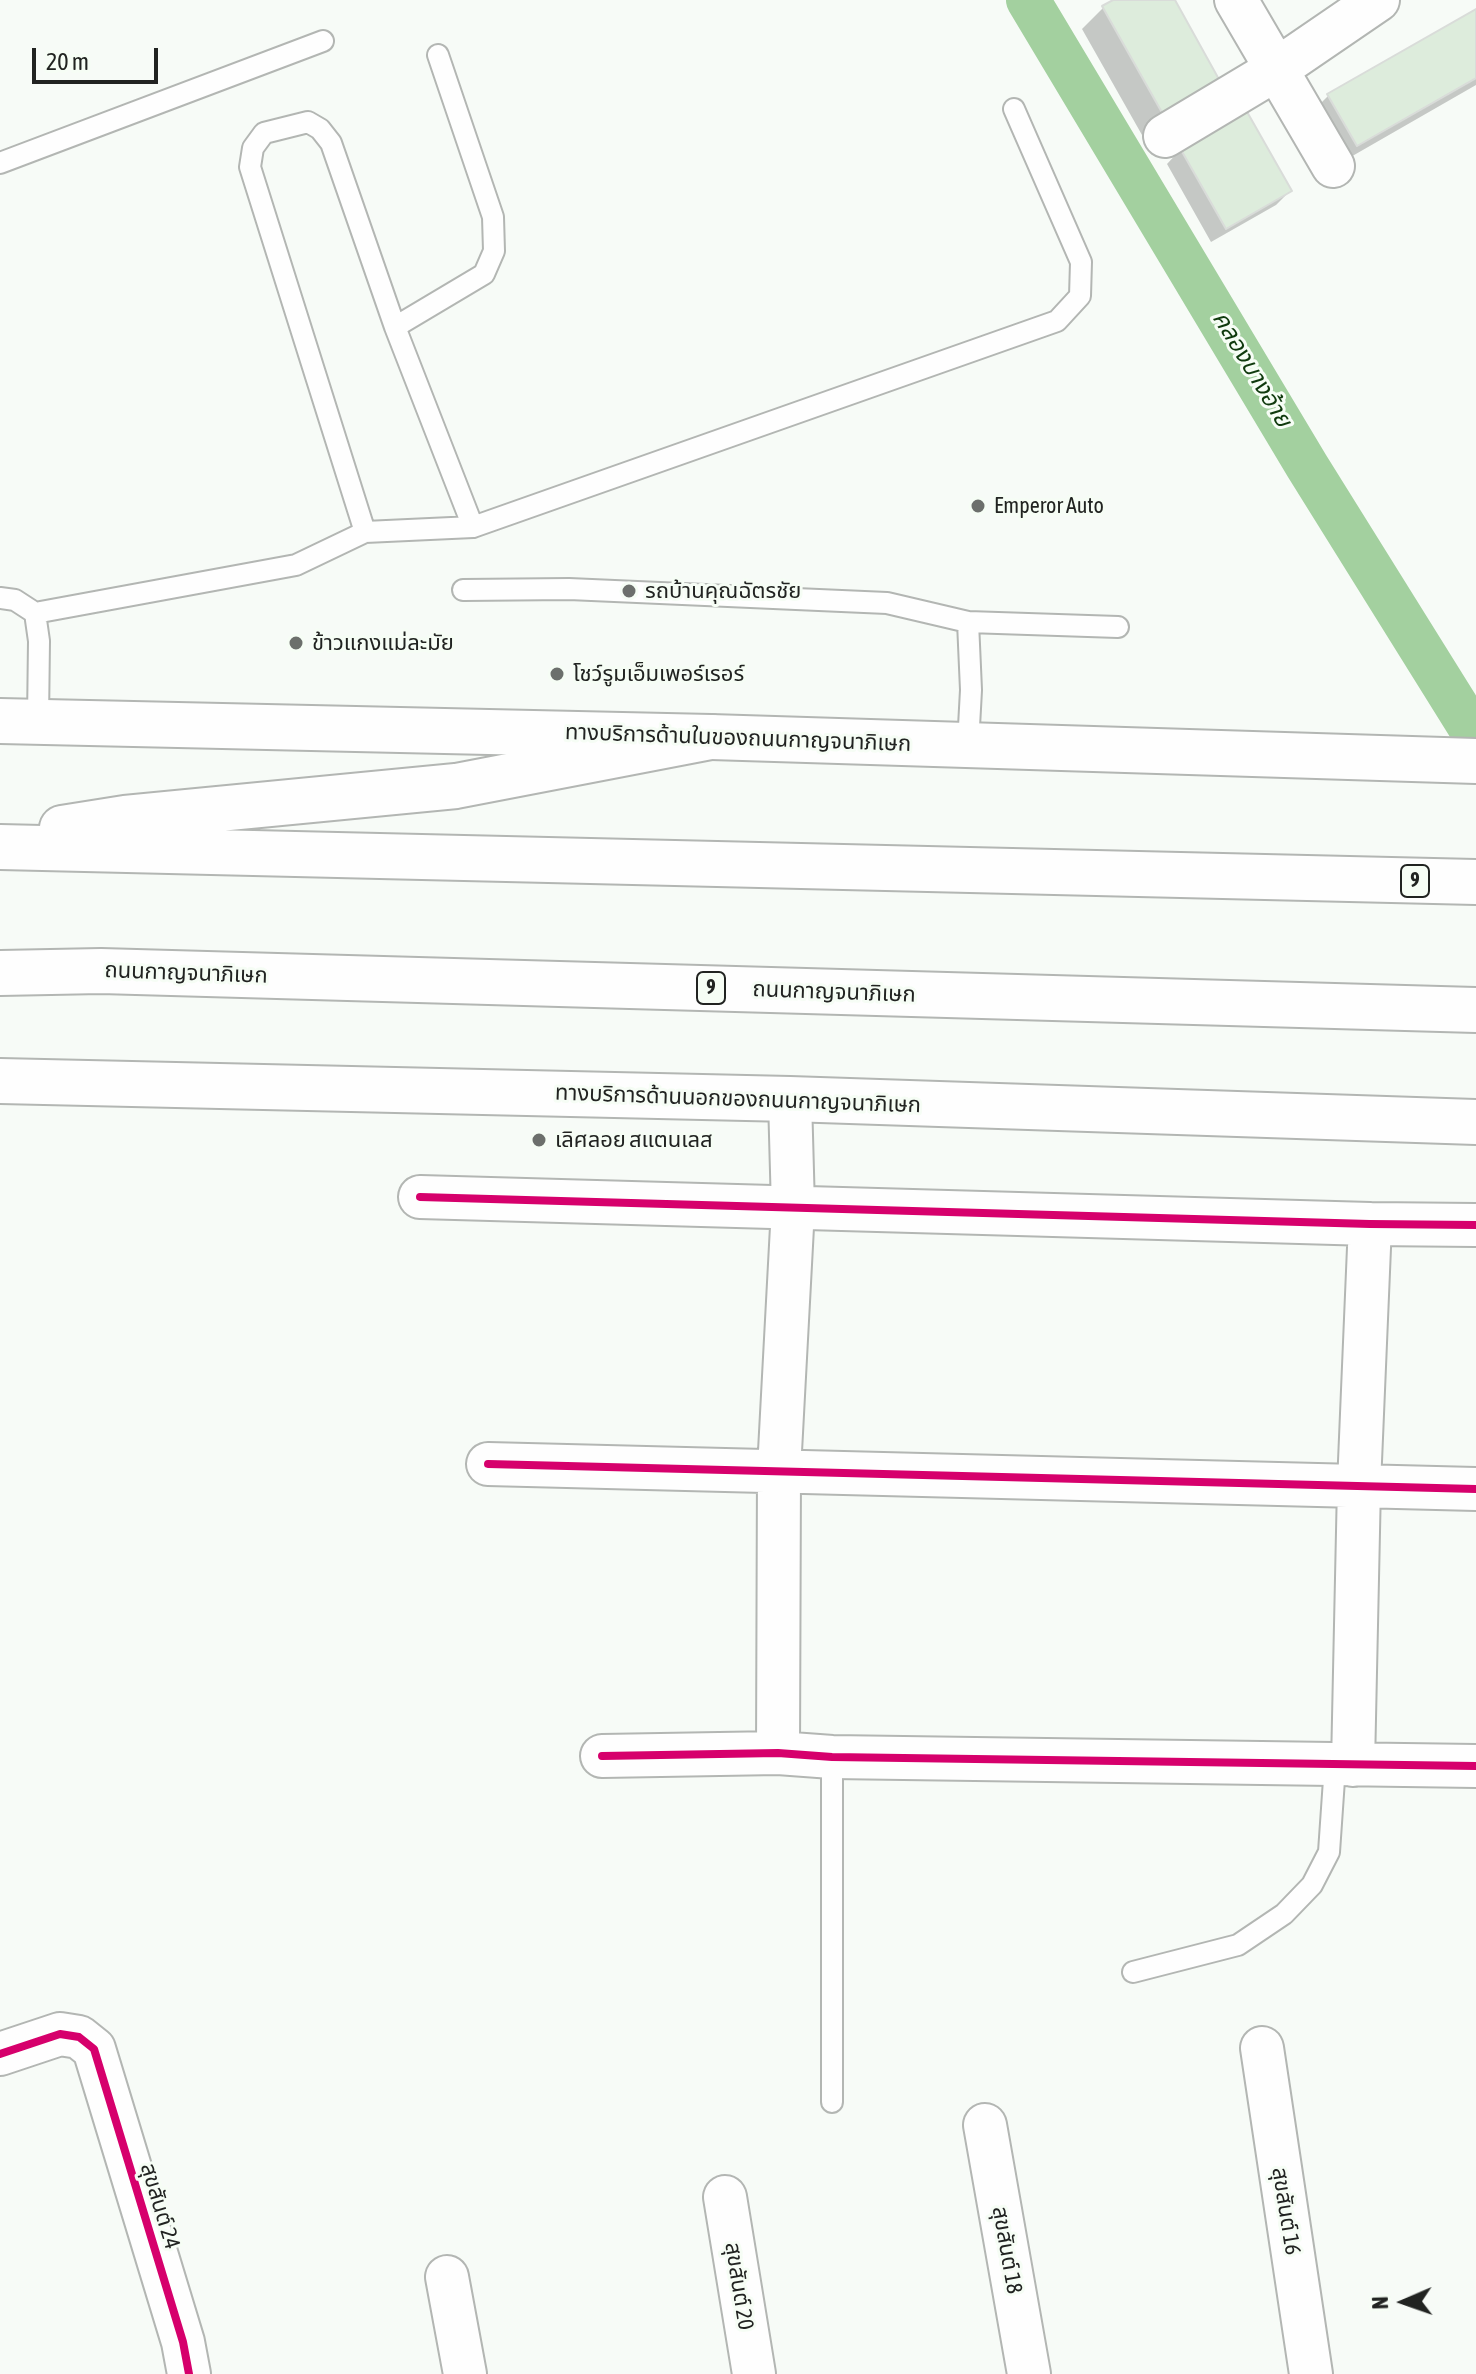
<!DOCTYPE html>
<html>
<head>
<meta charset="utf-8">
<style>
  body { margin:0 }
  #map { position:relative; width:1476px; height:2374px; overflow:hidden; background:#f7fbf7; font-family:"Asap Condensed",sans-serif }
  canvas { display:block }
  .north { position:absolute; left:1364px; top:2262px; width:80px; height:80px; -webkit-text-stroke:6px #f6fdf5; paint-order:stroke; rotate:268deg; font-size:22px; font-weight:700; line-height:32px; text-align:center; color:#212321 }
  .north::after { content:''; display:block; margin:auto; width:28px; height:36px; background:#212321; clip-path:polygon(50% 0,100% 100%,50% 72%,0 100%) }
  .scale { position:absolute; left:32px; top:48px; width:126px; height:36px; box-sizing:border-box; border:4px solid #212321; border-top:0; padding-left:10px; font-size:24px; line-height:28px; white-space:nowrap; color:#212321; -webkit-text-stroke:6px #f6fdf5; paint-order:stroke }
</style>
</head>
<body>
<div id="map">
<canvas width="1476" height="2374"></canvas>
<div class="north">N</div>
<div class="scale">20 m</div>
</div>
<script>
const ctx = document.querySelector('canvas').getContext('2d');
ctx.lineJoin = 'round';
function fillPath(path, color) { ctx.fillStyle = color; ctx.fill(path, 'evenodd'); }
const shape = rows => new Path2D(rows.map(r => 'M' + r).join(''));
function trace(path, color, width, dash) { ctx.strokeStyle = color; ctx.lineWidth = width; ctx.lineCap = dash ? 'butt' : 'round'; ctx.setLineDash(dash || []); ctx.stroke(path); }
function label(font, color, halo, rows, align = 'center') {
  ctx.font = font + ' "Asap Condensed","Noto Sans Thai",sans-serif'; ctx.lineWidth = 6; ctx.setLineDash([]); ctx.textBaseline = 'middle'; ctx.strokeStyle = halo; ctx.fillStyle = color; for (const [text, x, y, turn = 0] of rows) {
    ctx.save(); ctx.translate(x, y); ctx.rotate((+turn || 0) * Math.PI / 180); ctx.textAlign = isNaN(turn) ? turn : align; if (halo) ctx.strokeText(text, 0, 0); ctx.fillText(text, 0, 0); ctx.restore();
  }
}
fillPath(shape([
  [1117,0,1173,0,1198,104,1142,135,1082,29,1104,7],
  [1476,12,1476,85,1335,166,1307,117,1328,96],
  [1181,149,1290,191,1276,205,1211,242,1167,164]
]), '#0003');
trace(shape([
  [1028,0,1307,466,1476,737]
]), '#a3d09f', 44);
const building = shape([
  [1113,0,1175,0,1221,83,1164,116,1102,6,1113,0],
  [1476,9,1476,78,1357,146,1327,94,1476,9],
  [1246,110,1292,191,1226,229,1180,148,1246,110]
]);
fillPath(building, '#ddecdc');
trace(building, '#d9dcd9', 2);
const lane = shape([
  [0,163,323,41],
  [395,327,484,274,494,251,493,217,438,55],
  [365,532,250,167,253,148,264,133,308,122,320,129,331,143,395,327,473,527],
  [463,590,569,589,887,603,968,622,971,690,968,745],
  [0,598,15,600,35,613],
  [968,622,1118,627],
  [38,720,39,641,35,613,296,565,365,532,473,527,1057,321,1080,296,1081,262,1014,109],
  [832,1757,832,2102],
  [1133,1972,1238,1945,1284,1914,1312,1885,1329,1852,1335,1765]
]);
const street = shape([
  [1236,0,1333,166],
  [1165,136,1277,69,1378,0],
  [420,1197,1370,1224,1476,1225],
  [488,1464,1476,1489],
  [778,1753,779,1470,793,1208,790,1099],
  [602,1756,778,1753,832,1757,1476,1766],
  [1353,1765,1359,1485,1370,1224],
  [1262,2048,1311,2374],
  [0,2054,60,2034,79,2037,94,2049,183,2342,189,2374],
  [985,2125,1029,2374],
  [725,2197,754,2374],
  [447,2277,465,2374]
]);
const secondary = shape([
  [0,721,711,737,1476,761],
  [0,1081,790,1099,1476,1122]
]);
const highway = shape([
  [62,828,125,818,456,786,711,737],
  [0,847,1476,882],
  [0,973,101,971,1476,1010]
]);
trace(lane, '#b3b6b3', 24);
trace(street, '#b3b6b3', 46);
trace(secondary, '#b3b6b3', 48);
trace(highway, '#b3b6b3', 48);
trace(lane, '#fefefe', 20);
trace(street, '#fefefe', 42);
trace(secondary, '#fefefe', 44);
trace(highway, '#fefefe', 44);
trace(shape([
  [420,1197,1370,1224,1476,1225],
  [488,1464,1476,1489],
  [602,1756,778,1753,832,1757,1476,1766],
  [0,2054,60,2034,79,2037,94,2049,183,2342,189,2374]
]), '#d6006c', 8);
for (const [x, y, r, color] of [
  [978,506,8,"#6c6f6c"],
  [629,591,8,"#6c6f6c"],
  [296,643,8,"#6c6f6c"],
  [557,674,8,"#6c6f6c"],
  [539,1140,8,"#6c6f6c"]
]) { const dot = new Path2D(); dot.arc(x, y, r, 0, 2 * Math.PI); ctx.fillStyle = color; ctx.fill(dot); trace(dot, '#f6fdf5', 3); }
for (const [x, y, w] of [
  [1415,881,28],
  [711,988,28]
]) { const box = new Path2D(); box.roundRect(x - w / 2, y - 16, w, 32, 6); ctx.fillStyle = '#f6fdf5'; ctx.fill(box); trace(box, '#212321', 2); }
label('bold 20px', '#212321', null, [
  ["9",1415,881],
  ["9",711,988]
]);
label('22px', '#212321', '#f6fdf5', [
  ["Emperor Auto",994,506],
  ["รถบ้านคุณฉัตรชัย",645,591],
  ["ข้าวแกงแม่ละมัย",312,643],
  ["โชว์รูมเอ็มเพอร์เรอร์",573,674],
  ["เลิศลอย สแตนเลส",555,1140]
], 'left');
label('22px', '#212321', '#f6fdf5', [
  ["ทางบริการด้านในของถนนกาญจนาภิเษก",738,738,2],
  ["ถนนกาญจนาภิเษก",186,973,2],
  ["ถนนกาญจนาภิเษก",834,992,2],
  ["ทางบริการด้านนอกของถนนกาญจนาภิเษก",738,1099,2],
  ["สุขสันต์ 24",160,2206,73],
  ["สุขสันต์ 16",1286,2211,81],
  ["สุขสันต์ 18",1007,2250,80],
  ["สุขสันต์ 20",739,2286,81]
]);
label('italic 24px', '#0f3a0d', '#f6fdf5', [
  ["คลองบางอ้าย",1252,369,59]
]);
</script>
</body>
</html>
